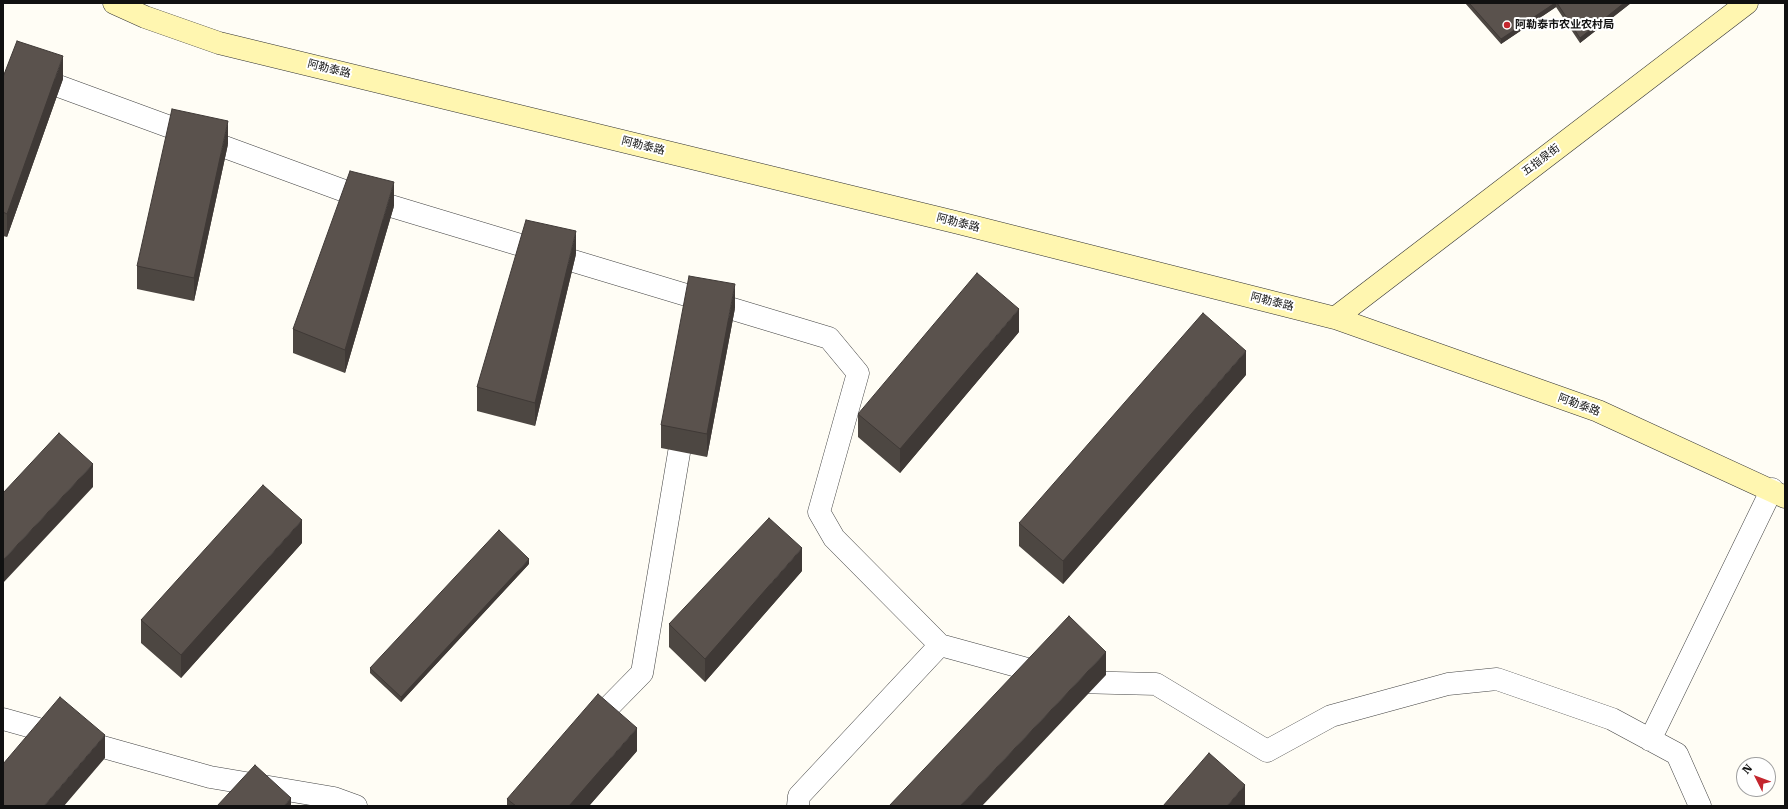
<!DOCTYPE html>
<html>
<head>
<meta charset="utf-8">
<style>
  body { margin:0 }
  #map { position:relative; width:1788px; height:809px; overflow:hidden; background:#fffdf5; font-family:"Roboto Serif",serif }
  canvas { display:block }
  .frame { position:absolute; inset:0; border:4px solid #111; pointer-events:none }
  .north { position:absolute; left:1736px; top:757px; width:40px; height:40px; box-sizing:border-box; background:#fff; border:1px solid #a0a0a0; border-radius:50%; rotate:312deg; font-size:11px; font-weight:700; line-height:16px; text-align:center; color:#111 }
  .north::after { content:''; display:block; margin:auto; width:14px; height:18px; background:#c4262e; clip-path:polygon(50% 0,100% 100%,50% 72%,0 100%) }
</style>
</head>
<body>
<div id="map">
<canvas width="1788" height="809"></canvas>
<div class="frame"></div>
<div class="north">N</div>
</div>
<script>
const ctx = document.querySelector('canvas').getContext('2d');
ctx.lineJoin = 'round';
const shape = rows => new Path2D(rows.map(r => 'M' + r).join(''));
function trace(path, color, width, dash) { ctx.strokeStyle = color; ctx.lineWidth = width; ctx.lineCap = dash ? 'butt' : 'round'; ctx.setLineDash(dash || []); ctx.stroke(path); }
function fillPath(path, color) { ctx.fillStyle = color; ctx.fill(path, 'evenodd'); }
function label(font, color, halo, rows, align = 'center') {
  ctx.font = font + ' "Roboto Serif","Noto Sans SC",serif'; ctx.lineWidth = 4; ctx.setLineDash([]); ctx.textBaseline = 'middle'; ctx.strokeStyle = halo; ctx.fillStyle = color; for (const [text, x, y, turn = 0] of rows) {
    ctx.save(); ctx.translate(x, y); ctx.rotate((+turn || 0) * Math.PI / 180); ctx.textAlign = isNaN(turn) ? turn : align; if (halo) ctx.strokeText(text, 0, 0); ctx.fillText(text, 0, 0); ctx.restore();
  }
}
const street = shape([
  [32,84,53,84,361,197,829,338,858,373,819,512,834,538,940,645],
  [3,719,210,777,334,798,356,806],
  [590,726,642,673,684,423],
  [1650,740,1772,489],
  [798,806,799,796,940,645,1075,682,1156,684,1267,751,1331,716,1448,684,1497,679,1612,719,1677,754,1700,806]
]);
const secondary = shape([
  [114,3,145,17,219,43,959,223,1335,318,1598,411,1785,497],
  [1335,318,1747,3]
]);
trace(street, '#444', 23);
trace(secondary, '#333', 23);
trace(street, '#fff', 22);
trace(secondary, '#fff6b0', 22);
fillPath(shape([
  [1465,3,1631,3,1580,43,1556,7,1501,44],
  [3,77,63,79,7,237,3,236],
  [228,144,194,301,137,289,137,266],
  [394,206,345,373,293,353,293,329],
  [576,254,535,426,477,411,477,387],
  [735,308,707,457,661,448,661,425],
  [1019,332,900,473,858,437,858,414],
  [1246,375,1063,584,1019,546,1019,523],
  [302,543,181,678,141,643,141,620],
  [529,564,401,702,370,673,370,668],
  [802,571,705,682,669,647,669,624],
  [637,751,589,806,507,806,507,799]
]), '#4d4742');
fillPath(shape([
  [1555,3,1556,3,1556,7,1501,44,1501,39],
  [1624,3,1631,3,1580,43,1580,38],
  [63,56,63,79,7,237,7,214],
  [228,121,228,144,194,301,194,278],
  [394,182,394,206,345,373,345,350],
  [576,231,576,254,535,426,535,403],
  [735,284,735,308,707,457,707,434],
  [1019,309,1019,332,900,473,900,449],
  [1246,351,1246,375,1063,584,1063,561],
  [93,464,93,487,3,583,3,560],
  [302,520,302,543,181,678,181,655],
  [802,548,802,571,705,682,705,659],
  [529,559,529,564,401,702,401,697],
  [1106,652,1106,675,982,806,960,806],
  [637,728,637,751,589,806,569,806],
  [105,735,105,758,64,806,44,806],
  [1245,785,1245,806,1227,806],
  [291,798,291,806,284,806]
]), '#3f3936');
const building = shape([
  [1469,3,1555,3,1501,39,1469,3],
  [1557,3,1624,3,1580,38,1557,3],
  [17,41,63,56,7,214,3,212,3,77,17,41],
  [172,109,228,121,194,278,137,266,172,109],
  [350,171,394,182,345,350,293,329,350,171],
  [526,220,576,231,535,403,477,387,526,220],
  [977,273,1019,309,900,449,858,414,977,273],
  [689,276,735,284,707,434,661,425,689,276],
  [1203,313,1246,351,1063,561,1019,523,1203,313],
  [59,433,93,464,3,560,3,493,59,433],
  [263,485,302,520,181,655,141,620,263,485],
  [769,518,802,548,705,659,669,624,769,518],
  [499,530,529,559,401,697,370,668,499,530],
  [1069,616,1106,652,960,806,889,806,1069,616],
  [598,694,637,728,569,806,516,806,507,799,598,694],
  [60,697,105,735,44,806,3,806,3,764,60,697],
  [1209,753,1245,785,1227,806,1163,806,1209,753],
  [255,765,291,798,284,806,217,806,255,765]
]);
fillPath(building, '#5a524d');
trace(building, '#3f3936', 1);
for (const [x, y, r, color] of [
  [1507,25,4,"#c4262e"]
]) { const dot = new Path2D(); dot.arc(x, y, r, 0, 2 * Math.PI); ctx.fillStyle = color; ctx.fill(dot); trace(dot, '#fff', 1.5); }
label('bold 11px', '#111', '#fff', [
  ["阿勒泰市农业农村局",1515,25]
], 'left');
label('11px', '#111', '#fff', [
  ["阿勒泰路",329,69,14],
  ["阿勒泰路",643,146,14],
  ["五指泉街",1541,160,-37],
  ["阿勒泰路",958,223,14],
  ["阿勒泰路",1272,302,14],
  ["阿勒泰路",1579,405,20]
]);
</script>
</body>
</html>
